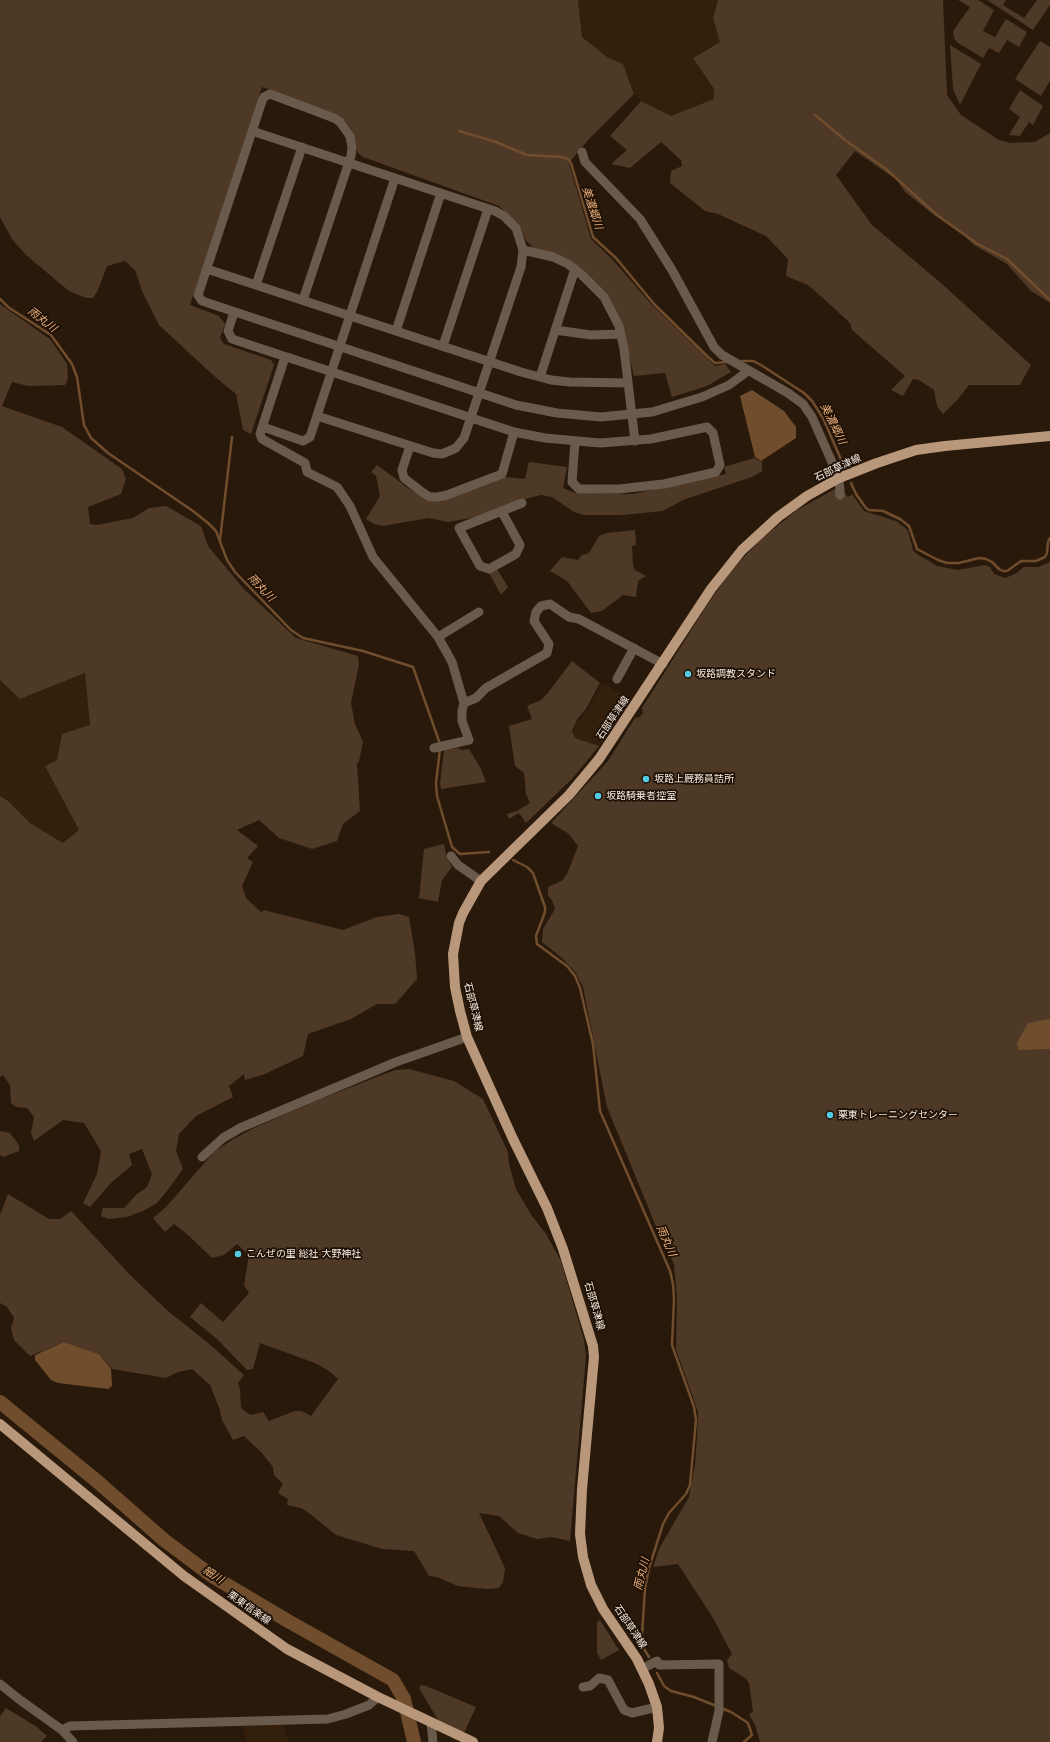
<!DOCTYPE html>
<html>
<head>
<meta charset="utf-8">
<style>
  body { margin:0 }
  canvas { display:block; background:#28190b }
</style>
</head>
<body>
<canvas width="1050" height="1742"></canvas>
<script>
const ctx = document.querySelector('canvas').getContext('2d');
ctx.lineJoin = 'round';
function fillPath(path, color) { ctx.fillStyle = color; ctx.fill(path, 'evenodd'); }
const shape = rows => new Path2D(rows.map(r => 'M' + r).join(''));
function trace(path, color, width, dash) { ctx.strokeStyle = color; ctx.lineWidth = width; ctx.lineCap = dash ? 'butt' : 'round'; ctx.setLineDash(dash || []); ctx.stroke(path); }
function label(font, color, halo, rows, align = 'center') {
  ctx.font = font + ' "Open Sans","Noto Sans JP",sans-serif'; ctx.lineWidth = 3.5; ctx.setLineDash([]); ctx.textBaseline = 'middle'; ctx.strokeStyle = halo; ctx.fillStyle = color; for (const [text, x, y, turn = 0] of rows) {
    ctx.save(); ctx.translate(x, y); ctx.rotate((+turn || 0) * Math.PI / 180); ctx.textAlign = isNaN(turn) ? turn : align; if (halo) ctx.strokeText(text, 0, 0); ctx.fillText(text, 0, 0); ctx.restore();
  }
}
fillPath(shape([
  [578,0,718,0,713,18,720,42,693,58,714,89,714,99,671,116,641,101,634,94,623,64,607,57,582,37],
  [85,673,90,725,62,734,57,760,45,766,79,830,63,843,30,823,8,801,0,796,0,680,20,699],
  [602,683,630,699,599,746,575,738,573,732,576,725,590,706],
  [281,1724,284,1726,288,1742,246,1742,243,1725]
]), '#331f0c');
fillPath(shape([
  [0,0,578,0,582,37,607,57,623,64,634,94,588,140,569,163,591,239,612,259,652,305,715,366,725,364,731,372,707,386,672,397,665,373,634,376,628,352,599,286,534,249,525,239,519,224,499,206,363,157,357,152,356,144,351,129,345,121,334,114,262,87,190,305,219,316,225,324,220,338,224,344,271,360,274,365,251,434,243,430,236,394,213,375,159,325,142,291,135,270,125,261,107,266,98,290,93,298,86,298,69,291,26,255,12,239,0,217],
  [718,0,943,0,947,95,961,115,999,140,1011,143,1035,142,1050,133,1050,303,1031,291,1007,264,974,245,964,235,934,215,905,192,897,180,855,151,836,175,872,225,941,283,1031,365,1020,385,969,385,958,399,943,414,937,406,934,390,919,380,913,379,903,396,891,390,905,376,852,330,850,323,824,299,808,285,786,276,788,259,766,236,718,214,705,211,670,183,671,171,682,166,681,160,661,142,630,168,611,164,627,150,610,136,641,101,671,116,714,99,714,89,693,58,720,42,713,18],
  [958,0,978,0,994,10,983,31,995,37,1006,19,1027,32,1019,47,1007,40,999,53,989,48,983,58,958,43,954,38,953,31,970,7],
  [987,0,1006,0,1003,5,1024,18,1037,0,1050,0,1050,5,1033,30],
  [1040,41,1050,47,1050,81,1041,96,1015,79],
  [950,45,981,64,960,105,953,89],
  [1020,90,1043,106,1033,125,1029,122,1020,136,1009,135,1020,117,1009,109],
  [0,304,51,340,67,364,68,378,65,385,28,386,12,382,2,406,62,427,122,469,126,479,121,494,88,507,90,524,97,525,133,518,149,508,166,506,201,526,208,546,243,588,296,638,358,656,359,664,351,703,355,724,363,742,359,761,357,764,360,811,343,824,337,841,312,849,279,838,259,820,237,830,258,846,247,858,253,862,242,886,246,898,261,912,264,910,343,930,377,917,399,914,409,917,415,953,417,979,395,1004,377,1004,351,1019,308,1034,303,1056,265,1074,245,1080,244,1074,229,1086,233,1097,196,1116,179,1134,176,1151,183,1169,167,1191,157,1203,145,1210,127,1217,109,1219,101,1216,103,1208,124,1208,137,1194,147,1187,152,1174,142,1149,129,1154,132,1165,111,1183,90,1207,83,1203,97,1174,101,1151,84,1123,63,1120,34,1141,31,1133,34,1117,27,1108,16,1107,11,1103,10,1085,3,1075,0,1077,0,796,8,801,30,823,63,843,79,830,45,766,57,760,62,734,90,725,85,673,20,699,0,680],
  [754,458,762,462,762,471,752,477,683,500,663,511,623,515,584,515,574,512,552,497,541,495,518,501,476,517,448,522,429,518,382,526,374,524,366,519,380,496,376,476,371,472,377,465,408,488,430,500,450,498,505,477,525,479,529,462,567,467,563,488,575,493,633,494,726,474,724,467],
  [844,484,845,493,848,497,852,494,864,511,896,521,904,527,908,531,913,550,917,554,937,566,958,570,985,565,990,567,994,574,1005,578,1015,574,1024,567,1038,567,1048,563,1050,561,1050,1742,760,1742,755,1725,749,1714,753,1712,749,1683,745,1678,729,1668,727,1660,732,1654,713,1618,678,1564,653,1567,660,1547,689,1497,695,1465,697,1437,698,1412,676,1349,677,1299,674,1264,662,1241,607,1107,583,987,575,972,562,958,542,942,543,929,555,909,552,900,548,896,548,887,563,880,567,874,578,846,569,834,551,823,608,761,635,718,640,717,643,713,642,708,709,602,726,578,743,558,760,540,797,510],
  [635,530,636,545,632,546,633,565,635,570,646,576,638,581,636,597,623,595,602,611,591,613,567,581,550,571,562,557,578,560,582,555,589,553,599,536,607,533],
  [497,569,508,587,501,595,489,573],
  [572,661,600,683,586,709,578,718,572,731,575,738,599,746,572,779,526,823,519,813,509,819,507,814,517,811,530,803,526,794,524,773,515,766,509,726,532,719,527,706,541,700,547,694],
  [459,748,460,750,469,749,481,769,486,782,441,789,440,783,444,750],
  [444,844,447,858,452,867,442,880,438,902,419,898,424,849],
  [409,1069,454,1081,483,1099,508,1152,509,1164,516,1189,532,1216,546,1234,561,1261,584,1340,586,1356,570,1541,552,1537,537,1539,518,1533,499,1516,479,1513,505,1568,503,1582,499,1588,486,1589,458,1586,437,1577,429,1576,414,1551,382,1549,336,1535,309,1513,301,1508,287,1505,288,1499,278,1493,283,1484,274,1475,273,1467,261,1452,244,1436,233,1440,222,1420,220,1410,210,1385,192,1369,178,1372,166,1378,112,1369,99,1354,64,1342,30,1356,14,1340,11,1329,14,1318,7,1307,0,1303,0,1215,8,1194,49,1219,60,1219,71,1211,132,1277,169,1312,207,1342,244,1375,238,1383,240,1389,241,1407,243,1410,251,1415,263,1412,269,1421,295,1411,302,1411,311,1416,338,1379,329,1371,315,1363,260,1343,253,1369,247,1370,217,1339,190,1317,201,1303,223,1322,249,1293,244,1285,249,1255,237,1244,224,1255,212,1258,188,1235,174,1224,165,1232,153,1218,166,1207,214,1152,232,1140,254,1128,318,1100,395,1070],
  [0,1131,10,1133,19,1145,19,1151,3,1157,0,1155],
  [600,1620,619,1650,601,1660,597,1653,597,1622],
  [421,1685,426,1686,476,1707,464,1733,438,1720,419,1688],
  [6,1708,37,1727,47,1736,41,1742,0,1742,0,1716]
]), '#4e3826');
fillPath(shape([
  [752,390,784,411,796,427,796,438,761,461,755,457,740,396],
  [1050,1019,1050,1049,1018,1050,1017,1043,1028,1023],
  [64,1342,99,1354,111,1369,112,1386,108,1389,58,1383,51,1380,35,1360,35,1355]
]), '#704d2d');
trace(shape([
  [815,115,845,140,886,169,937,215,976,243,1007,259,1050,300],
  [459,131,496,142,527,155,562,157,568,159,571,163,593,237,616,258,654,304,708,357,715,363,727,362],
  [0,299,8,307,51,335,72,364,77,377,84,425,91,438,108,453,193,511,208,523,216,531,227,560,235,572,291,630,303,638,363,651,413,667,440,744],
  [742,361,753,361,761,365,804,393,812,401,823,418,843,464],
  [851,483,856,494,866,508,869,510,883,511,900,519,909,526,917,549,938,560,947,563,959,563,979,558,986,559,992,562,999,569,1003,571,1007,571,1021,561,1036,561,1045,557,1047,553,1048,542,1050,538],
  [220,540,232,437],
  [440,749,436,783,437,796,452,847,460,854,489,852],
  [513,860,527,867,533,873,545,907,545,912,536,936,537,944,567,966,575,976,580,988,593,1044,600,1111,670,1271,673,1284,674,1299,672,1345,694,1407,696,1420,690,1485,686,1494,669,1513,663,1524,649,1568,645,1588,642,1635,644,1649,649,1657],
  [657,1673,664,1686,671,1691,694,1697,731,1712,748,1723,752,1735,744,1742]
]), '#704d2d', 2.5);
trace(shape([
  [0,1402,98,1482,164,1540,212,1576,288,1621,393,1680,404,1699,414,1742]
]), '#704d2d', 14);
trace(shape([
  [252,131,495,211,504,216,516,228,523,250,553,257,568,264,582,275,604,297,619,326,624,349,635,441],
  [582,152,585,162,640,219,672,270,714,347,722,355,788,393,803,404,812,417,839,478,840,495],
  [207,269,521,372,551,380,570,382,628,383],
  [256,285,302,147],
  [303,300,351,156,352,148,350,136,340,122,334,118,270,94,264,97,262,101,198,295,202,301,516,405,557,413,601,417,652,412,702,397,729,385,748,371],
  [234,312,228,331,232,339,514,432,545,438,600,443,651,439,707,427,713,433,720,465,716,472,664,484,619,489,579,489,572,482,575,442],
  [555,330,591,335,621,334],
  [396,331,441,193],
  [443,346,488,209],
  [285,357,260,434,262,439,305,463,307,472,337,487,350,506,373,557,438,637,452,662,464,703,462,711,462,721,469,740,434,748],
  [540,377,575,269],
  [317,416,433,453,442,454,456,448,464,438,521,267,523,250],
  [263,427,303,441,310,437,395,178],
  [410,446,402,470,404,478,422,492,430,497,438,497,447,495,502,474,514,432],
  [502,512,520,545,516,554,489,569,480,566,459,528,522,503],
  [438,637,479,612],
  [617,679,634,648],
  [464,703,476,698,486,688,547,653,549,644,534,621,536,612,541,606,550,604,569,617,579,619,663,664],
  [451,856,458,865,481,881],
  [202,1157,223,1138,240,1128,396,1062,467,1037],
  [642,1669,657,1661,659,1665,719,1664,719,1711,712,1742],
  [0,1684,20,1700,62,1730,73,1742],
  [583,1687,590,1686,599,1678,608,1680,624,1710,632,1713,657,1707],
  [431,1723,433,1742],
  [62,1730,70,1726,328,1719,346,1714,369,1705,378,1697]
]), '#6a5a4c', 9);
trace(shape([
  [0,1424,184,1576,287,1649,378,1697,473,1742],
  [657,1742,659,1728,657,1707,649,1684,637,1659,603,1609,591,1585,583,1557,580,1534,582,1489,594,1357,593,1346,563,1249,547,1208,513,1139,467,1037,460,1011,455,987,453,954,459,923,463,913,481,881,569,795,599,759,711,589,742,550,778,517,807,496,839,478,877,463,916,450,945,446,1050,436]
]), '#b9977b', 10);
for (const [x, y, r, color] of [
  [688,674,4,"#55cae0"],
  [646,779,4,"#55cae0"],
  [598,796,4,"#55cae0"],
  [830,1115,4,"#55cae0"],
  [238,1254,4,"#55cae0"]
]) { const dot = new Path2D(); dot.arc(x, y, r, 0, 2 * Math.PI); ctx.fillStyle = color; ctx.fill(dot); trace(dot, '#1e1004', 1.5); }
label('10px', '#f6ebe2', '#1e1004', [
  ["石部草津線",838,468,-25],
  ["石部草津線",613,718,-56],
  ["石部草津線",473,1007,76],
  ["石部草津線",594,1306,74],
  ["栗東信楽線",249,1608,35],
  ["石部草津線",630,1627,56]
]);
label('10px', '#f6ebe2', '#1e1004', [
  ["坂路調教スタンド",696,674],
  ["坂路上厩務員詰所",654,779],
  ["坂路騎乗者控室",606,796],
  ["栗東トレーニングセンター",838,1115],
  ["こんぜの里 総社 大野神社",246,1254]
], 'left');
label('italic 11px', '#ecb27e', '#1e1004', [
  ["美濃郷川",592,208,72],
  ["雨丸川",42,320,38],
  ["美濃郷川",833,424,64],
  ["雨丸川",261,588,46],
  ["雨丸川",666,1241,66],
  ["雨丸川",642,1574,-76],
  ["細川",213,1575,33]
]);
</script>
</body>
</html>
